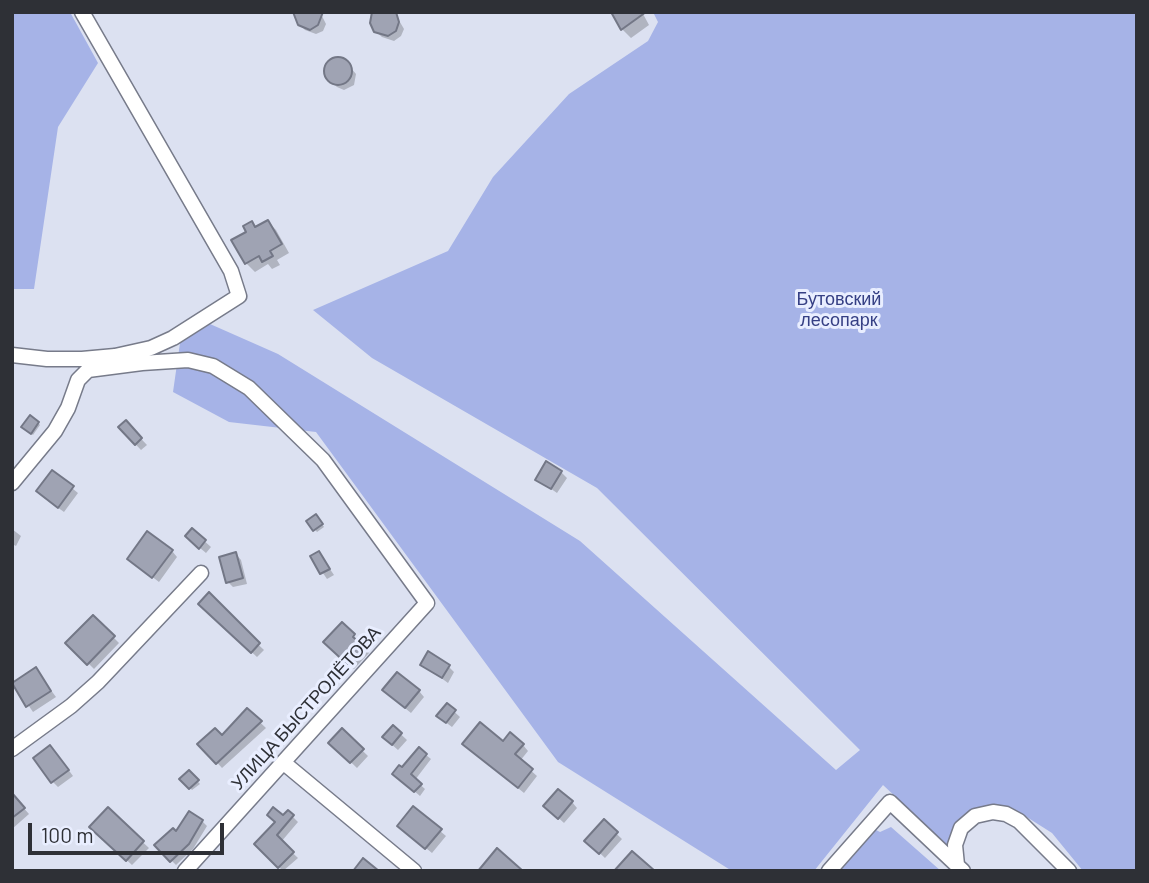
<!DOCTYPE html>
<html>
<head>
<meta charset="utf-8">
<style>
  body { margin:0 }
  #map { position:relative; width:1149px; height:883px; overflow:hidden; background:#dce1f1; font-family:Barlow,sans-serif }
  canvas { display:block }
  .frame { position:absolute; inset:0; border:14px solid #2e3036; pointer-events:none }
  .scale { position:absolute; left:28px; top:823px; width:196px; height:32px; box-sizing:border-box; border:4px solid #2e3036; border-top:0; padding-left:9px; font-size:21px; line-height:24px; white-space:nowrap; color:#2e3036; -webkit-text-stroke:5px #e9eeff; paint-order:stroke }
</style>
</head>
<body>
<div id="map">
<canvas width="1149" height="883"></canvas>
<div class="frame"></div>
<div class="scale">100 m</div>
</div>
<script>
const ctx = document.querySelector('canvas').getContext('2d');
ctx.lineJoin = 'round';
function fillPath(path, color) { ctx.fillStyle = color; ctx.fill(path, 'evenodd'); }
const shape = rows => new Path2D(rows.map(r => 'M' + r).join(''));
function trace(path, color, width, dash) { ctx.strokeStyle = color; ctx.lineWidth = width; ctx.lineCap = dash ? 'butt' : 'round'; ctx.setLineDash(dash || []); ctx.stroke(path); }
function label(font, color, halo, rows, align = 'center') {
  ctx.font = font + ' Barlow,sans-serif'; ctx.lineWidth = 6; ctx.setLineDash([]); ctx.textBaseline = 'middle'; ctx.strokeStyle = halo; ctx.fillStyle = color; for (const [text, x, y, turn = 0] of rows) {
    ctx.save(); ctx.translate(x, y); ctx.rotate((+turn || 0) * Math.PI / 180); ctx.textAlign = isNaN(turn) ? turn : align; if (halo) ctx.strokeText(text, 0, 0); ctx.fillText(text, 0, 0); ctx.restore();
  }
}
fillPath(shape([
  [12,12,70,12,98,63,58,127,34,289,12,289],
  [653,12,1137,12,1137,871,1083,871,1052,833,1022,814,1010,809,984,810,952,846,948,846,883,785,814,871,732,871,558,762,316,432,229,422,173,392,180,343,210,324,278,354,580,541,836,770,860,750,597,488,372,358,313,310,448,251,493,177,569,94,648,41,658,22],
  [891,827,941,871,840,871,876,830,880,832]
]), '#a6b3e7');
fillPath(shape([
  [320,12,326,24,323,31,316,34,305,30,299,24],
  [394,12,404,29,401,36,394,41,382,37,375,31],
  [613,12,642,12,649,25,631,38,622,29],
  [336,59,345,61,356,74,354,85,344,90,337,87,330,81,325,70,329,62],
  [268,222,276,230,289,253,277,260,280,265,272,269,268,264,255,272,246,263,248,232,252,223,256,228],
  [38,423,40,425,33,435,26,429],
  [126,423,147,445,141,450,120,428],
  [52,472,78,493,64,512,43,497],
  [561,472,567,478,557,493,537,479],
  [318,518,324,527,317,532,308,521],
  [12,529,21,536,16,546,12,544],
  [193,531,211,547,206,553,193,542],
  [172,551,177,557,159,582,129,559],
  [319,553,334,575,327,579,312,557],
  [236,554,241,560,247,584,233,587,228,582],
  [200,604,230,618,264,650,257,657],
  [93,617,119,643,94,669,68,643],
  [342,624,369,653,354,669,325,642],
  [422,664,449,667,454,672,448,683],
  [36,670,56,697,33,712,14,684],
  [419,691,424,697,411,713,390,696],
  [447,705,460,717,452,727,444,721],
  [247,710,266,728,222,768,200,744,222,737],
  [393,727,407,740,398,750,390,743],
  [342,731,368,756,357,768,331,743],
  [503,744,523,745,528,751,520,761,537,776,524,793,470,749],
  [56,753,73,776,58,787,53,782],
  [426,755,431,759,415,780,425,789,420,796,399,778,403,770],
  [189,772,200,784,192,790,182,779],
  [12,795,29,814,12,829],
  [572,802,577,808,564,823,551,811],
  [108,810,149,848,132,865,92,827],
  [288,812,298,822,281,842,298,858,283,871,256,844],
  [202,821,207,826,193,849,176,865,156,845],
  [604,822,622,839,605,858,587,841],
  [405,831,440,831,446,836,432,853]
]), '#0003');
const building = shape([
  [293,12,323,12,318,25,310,30,298,25,293,12],
  [372,12,396,12,399,22,396,31,388,36,374,32,370,23,372,12],
  [611,12,646,12,621,30,611,12],
  '324 71a14 14 0 1 1 28 0a14 14 0 1 1-28 0Z',
  [268,220,282,244,270,251,273,256,262,262,259,256,245,264,231,240,246,232,243,226,252,221,255,227,268,220],
  [30,415,39,422,31,434,21,427,30,415],
  [126,420,142,438,135,445,118,427,126,420],
  [546,461,562,471,551,489,535,480,546,461],
  [52,470,74,486,58,508,36,491,52,470],
  [316,514,323,524,313,531,306,521,316,514],
  [192,528,206,540,199,549,185,536,192,528],
  [147,531,173,550,152,578,127,559,147,531],
  [319,551,330,569,320,574,310,556,319,551],
  [236,552,243,578,226,583,219,557,236,552],
  [209,592,260,643,251,653,198,604,209,592],
  [93,615,115,636,87,665,65,643,93,615],
  [342,622,355,634,353,637,365,647,348,665,323,642,342,622],
  [428,651,450,665,442,678,420,665,428,651],
  [36,667,51,691,26,707,12,683,36,667],
  [397,672,420,690,405,708,382,690,397,672],
  [447,703,456,710,446,723,436,716,447,703],
  [247,708,262,721,216,764,197,744,215,728,222,735,247,708],
  [480,722,503,741,510,732,524,744,515,754,533,769,518,788,462,744,480,722],
  [393,725,402,733,392,745,382,737,393,725],
  [342,728,364,749,350,763,328,743,342,728],
  [50,745,69,770,51,783,33,758,50,745],
  [419,747,427,754,411,774,422,784,414,792,392,774,399,765,402,767,419,747],
  [189,770,199,780,189,789,179,779,189,770],
  [558,789,573,801,558,819,543,806,558,789],
  [12,793,25,808,12,818,12,793],
  [413,806,442,829,425,849,397,826,413,806],
  [108,807,144,841,126,861,89,827,108,807],
  [273,807,283,815,288,810,294,815,277,835,294,852,278,868,254,844,275,822,267,815,273,807],
  [189,811,203,820,189,844,170,862,154,845,173,828,176,831,189,811],
  [604,819,618,832,599,854,584,841,604,819],
  [497,848,523,871,478,871,497,848],
  [632,851,655,871,614,871,632,851],
  [363,858,379,871,353,871,363,858]
]);
fillPath(building, '#9fa3b3');
trace(building, '#737786', 2);
const street = shape([
  [12,355,47,359,82,359,115,356,151,348,173,338,239,296,231,271,82,12],
  [12,483,55,431,68,408,78,380,88,370,142,363,188,360,213,366,249,388,323,460,427,603,185,871],
  [12,749,71,706,98,682,201,573],
  [284,763,414,871],
  [957,865,955,845,961,828,975,816,993,812,1006,814,1019,821,1069,871],
  [829,871,890,802,963,871]
]);
trace(street, '#777b8a', 17);
trace(street, '#fff', 14);
label('18px', '#353f84', '#e9eeff', [
  ["Бутовский",839,299],
  ["лесопарк",839,320]
]);
label('18px', '#2e3036', '#e9eeff', [
  ["УЛИЦА БЫСТРОЛЁТОВА",306,708,-48]
]);
</script>
</body>
</html>
